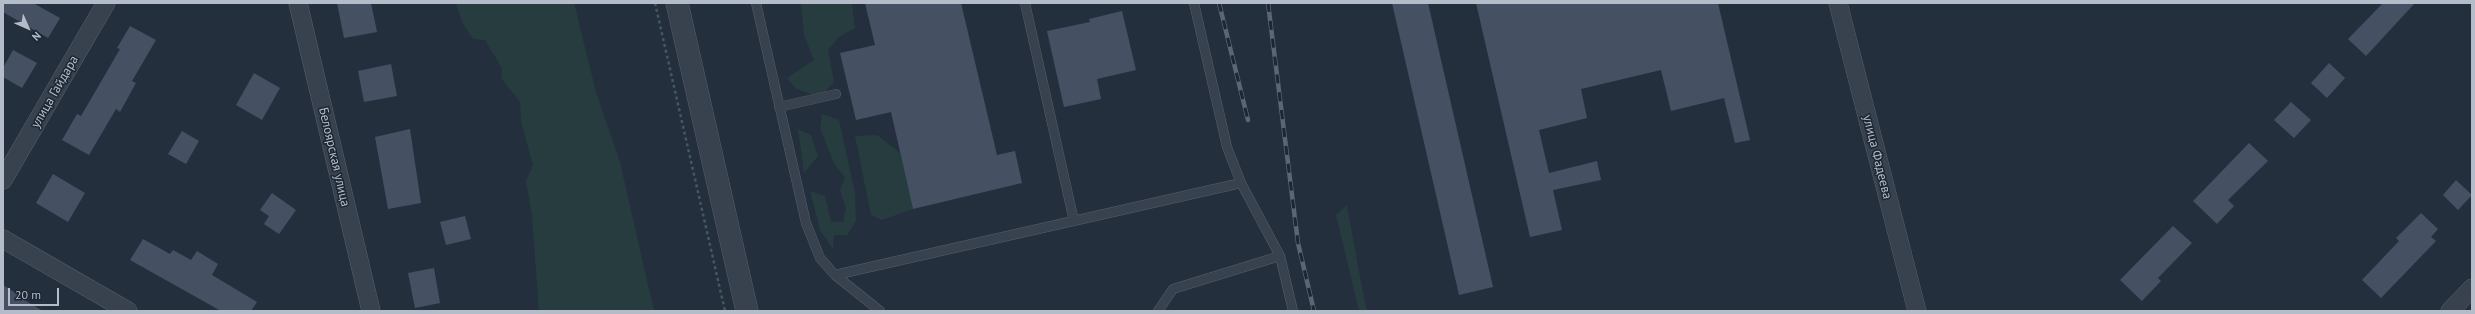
<!DOCTYPE html>
<html>
<head>
<meta charset="utf-8">
<style>
  body { margin:0 }
  #map { position:relative; width:2475px; height:314px; overflow:hidden; background:#242f3e; font-family:"PT Sans",sans-serif }
  canvas { display:block }
  .frame { position:absolute; inset:0; border:4px solid #b4bcc9; pointer-events:none }
  .north { position:absolute; left:8px; top:8px; width:40px; height:40px; -webkit-text-stroke:3px #1d2633; paint-order:stroke; rotate:135deg; font-size:11px; font-weight:700; line-height:16px; text-align:center; color:#b4bcc9 }
  .north::after { content:''; display:block; margin:auto; width:14px; height:18px; background:#b4bcc9; clip-path:polygon(50% 0,100% 100%,50% 72%,0 100%) }
  .scale { position:absolute; left:8px; top:288px; width:51px; height:18px; box-sizing:border-box; border:2px solid #b4bcc9; border-top:0; padding-left:5px; font-size:12px; line-height:14px; white-space:nowrap; color:#b4bcc9; -webkit-text-stroke:3px #1d2633; paint-order:stroke }
</style>
</head>
<body>
<div id="map">
<canvas width="2475" height="314"></canvas>
<div class="frame"></div>
<div class="north">N</div>
<div class="scale">20 m</div>
</div>
<script>
const ctx = document.querySelector('canvas').getContext('2d');
ctx.lineJoin = 'round';
function fillPath(path, color) { ctx.fillStyle = color; ctx.fill(path, 'evenodd'); }
const shape = rows => new Path2D(rows.map(r => 'M' + r).join(''));
function trace(path, color, width, dash) { ctx.strokeStyle = color; ctx.lineWidth = width; ctx.lineCap = dash ? 'butt' : 'round'; ctx.setLineDash(dash || []); ctx.stroke(path); }
function label(font, color, halo, rows, align = 'center') {
  ctx.font = font + ' "PT Sans",sans-serif'; ctx.lineWidth = 3; ctx.setLineDash([]); ctx.textBaseline = 'middle'; ctx.strokeStyle = halo; ctx.fillStyle = color; for (const [text, x, y, turn = 0] of rows) {
    ctx.save(); ctx.translate(x, y); ctx.rotate((+turn || 0) * Math.PI / 180); ctx.textAlign = isNaN(turn) ? turn : align; if (halo) ctx.strokeText(text, 0, 0); ctx.fillText(text, 0, 0); ctx.restore();
  }
}
fillPath(shape([
  [456,3,574,3,596,92,620,162,654,311,539,311,532,216,526,181,533,165,521,122,520,102,501,78,502,68,485,40,473,39,462,22],
  [801,3,852,3,855,28,839,37,828,50,834,82,820,98,795,88,787,78,814,60,804,35],
  [822,114,839,120,855,193,856,221,847,235,834,235,833,249,820,230,810,191,825,196,831,222,843,222,846,208,840,190,845,177,834,164,820,128],
  [798,129,811,135,818,156,804,173],
  [877,135,900,153,913,209,882,220,871,215,855,136],
  [1347,205,1363,293,1367,311,1359,311,1336,215]
]), '#263c3f');
fillPath(shape([
  [3,3,33,3,60,18,48,38,3,12],
  [337,3,371,3,377,32,344,38],
  [865,3,961,3,997,155,1015,151,1022,183,913,209,891,112,856,120,840,53,875,45],
  [1392,3,1428,3,1493,287,1459,295],
  [1476,3,1718,3,1750,140,1735,143,1724,98,1671,111,1661,70,1581,89,1587,118,1539,130,1549,173,1597,161,1601,180,1553,190,1562,230,1530,237],
  [2383,3,2415,3,2366,56,2348,39],
  [1122,11,1136,70,1097,79,1101,99,1064,107,1047,31,1090,22,1089,19],
  [130,26,156,40,132,81,136,83,120,112,116,109,89,155,62,140,77,114,81,116,120,49,117,48],
  [13,50,37,63,22,88,3,77,3,68],
  [2329,63,2345,78,2327,98,2311,83],
  [391,64,397,96,364,102,358,71],
  [254,73,280,88,262,120,236,105],
  [2291,102,2311,120,2294,138,2274,120],
  [410,129,421,203,388,209,375,137],
  [182,131,199,141,186,164,168,154],
  [2249,143,2268,161,2228,200,2234,206,2217,224,2193,201],
  [53,174,85,193,68,222,36,203],
  [2456,180,2472,195,2458,210,2443,195],
  [272,193,296,210,279,234,264,224,269,216,260,210],
  [2421,213,2438,229,2431,237,2436,241,2381,298,2362,280,2399,241,2396,238],
  [465,216,471,239,446,245,440,222],
  [2173,226,2192,243,2158,278,2161,281,2142,301,2120,280],
  [143,239,170,254,173,250,191,260,197,251,218,264,212,275,257,302,251,311,221,311,130,260],
  [434,268,440,303,415,308,408,273],
  [3,285,22,297,21,298,43,311,3,311]
]), '#455162');
const service = shape([
  [756,3,806,223,820,258,835,275,880,311],
  [1025,3,1074,221],
  [1194,3,1227,147,1241,183,1280,256,1293,311],
  [779,107,836,94],
  [835,275,1241,183],
  [1158,311,1173,289,1280,256]
]);
const minor = shape([
  [298,3,371,311],
  [1838,3,1917,311],
  [3,180,106,3],
  [3,239,128,311],
  [2450,311,2472,288]
]);
const tertiary = shape([
  [677,3,747,311]
]);
trace(service, '#565f6c', 10);
trace(minor, '#565f6c', 19);
trace(tertiary, '#565f6c', 23);
trace(shape([
  [655,3,725,311]
]), '#44595c', 2.5, [3, 3]);
trace(service, '#38414e', 9);
trace(minor, '#38414e', 18);
trace(tertiary, '#38414e', 22);
const rail = shape([
  [1219,3,1248,120],
  [1268,3,1298,243,1314,311]
]);
trace(rail, '#5a6575', 4.5);
trace(rail, '#1d2633', 3, [9]);
label('13px', '#b4bcc9', '#1d2633', [
  ["улица Гайдара",55,92,-60],
  ["Белоярская улица",334,157,77],
  ["улица Фадеева",1877,157,76]
]);
</script>
</body>
</html>
